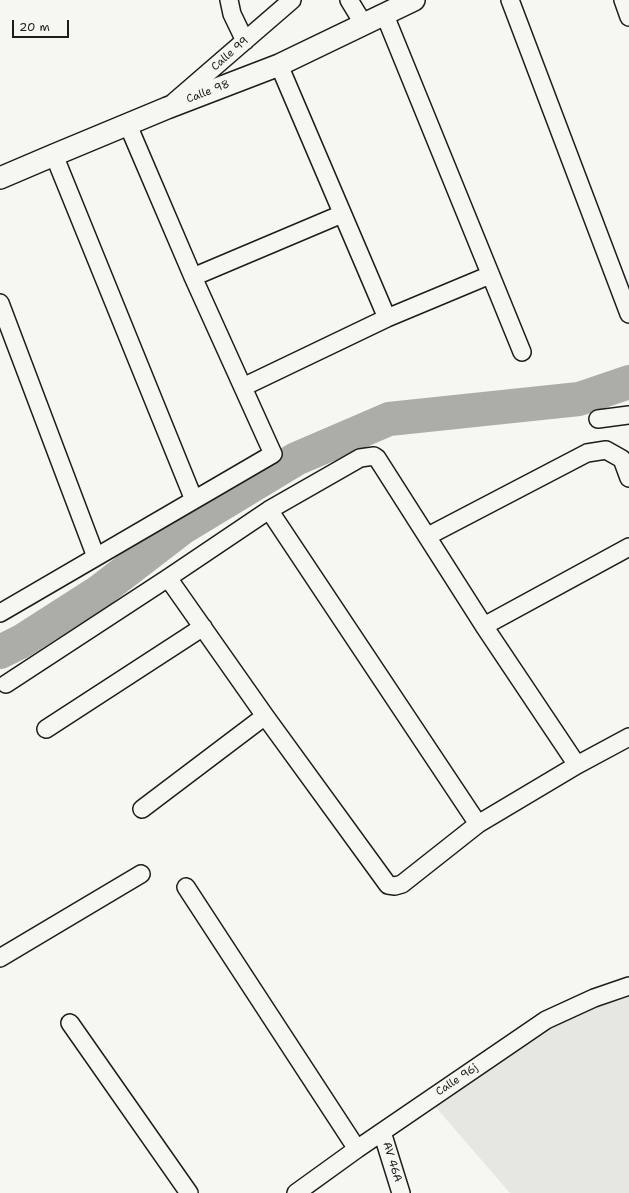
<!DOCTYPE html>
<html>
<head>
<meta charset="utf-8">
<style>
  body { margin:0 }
  #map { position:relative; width:629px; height:1193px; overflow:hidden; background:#f6f6f2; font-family:"Shantell Sans",sans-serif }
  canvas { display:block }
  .scale { position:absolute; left:12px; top:20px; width:57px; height:18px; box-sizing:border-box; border:2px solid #1c1c1c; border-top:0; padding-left:5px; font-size:12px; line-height:14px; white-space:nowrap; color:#1c1c1c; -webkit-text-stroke:3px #f6f6f2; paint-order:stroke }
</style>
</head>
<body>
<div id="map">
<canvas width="629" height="1193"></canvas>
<div class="scale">20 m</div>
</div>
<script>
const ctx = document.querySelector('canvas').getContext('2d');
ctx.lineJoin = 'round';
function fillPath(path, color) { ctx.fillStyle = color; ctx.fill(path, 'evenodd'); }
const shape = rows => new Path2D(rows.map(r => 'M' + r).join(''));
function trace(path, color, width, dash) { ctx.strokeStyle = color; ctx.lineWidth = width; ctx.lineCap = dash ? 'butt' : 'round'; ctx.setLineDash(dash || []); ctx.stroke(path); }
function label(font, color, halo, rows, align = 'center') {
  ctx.font = font + ' "Shantell Sans",sans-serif'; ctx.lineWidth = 3; ctx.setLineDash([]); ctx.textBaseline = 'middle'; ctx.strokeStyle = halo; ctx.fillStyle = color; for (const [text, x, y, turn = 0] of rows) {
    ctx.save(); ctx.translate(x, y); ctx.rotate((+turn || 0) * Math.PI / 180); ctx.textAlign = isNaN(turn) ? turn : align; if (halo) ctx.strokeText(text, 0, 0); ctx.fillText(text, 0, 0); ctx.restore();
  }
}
fillPath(shape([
  [629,995,629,1193,510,1193,433,1104,516,1037]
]), '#e6e6e2');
trace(shape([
  [0,652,22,641,100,591,182,528,296,459,389,419,579,399,629,382]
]), '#acaca9', 34);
const minor = shape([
  [229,0,232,14,245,41],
  [349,0,363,23],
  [510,0,629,314],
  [623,0,629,17],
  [384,13,522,352],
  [279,65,387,318],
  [174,102,292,0],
  [54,155,194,500],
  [193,277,342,214],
  [0,303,96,557],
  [243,387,387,318,490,275],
  [598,419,629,415],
  [269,510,478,824],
  [428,536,587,453,606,450,622,459,629,478],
  [168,578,265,716,388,885,395,886,402,884,478,824,577,765,629,737],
  [0,613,273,454,193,277,128,125],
  [484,626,629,547],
  [6,684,168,578,269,510,360,458,374,456,377,458,484,626,577,765],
  [46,729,203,627],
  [142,809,265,716],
  [186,887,357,1149],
  [0,958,141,874],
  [70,1023,189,1193],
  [382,1132,401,1193],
  [296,1193,357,1149,546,1020,594,998,629,986]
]);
const tertiary = shape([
  [0,178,54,155,167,108,279,65,414,0]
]);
trace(minor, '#1c1c1c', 20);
trace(tertiary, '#1c1c1c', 24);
trace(minor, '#f6f6f2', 17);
trace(tertiary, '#f6f6f2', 21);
label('11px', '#1c1c1c', '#f6f6f2', [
  ["Calle 99",230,54,-41],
  ["Calle 98",208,92,-21],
  ["Calle 96j",457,1080,-34],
  ["AV 46A",392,1162,73]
]);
</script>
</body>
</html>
